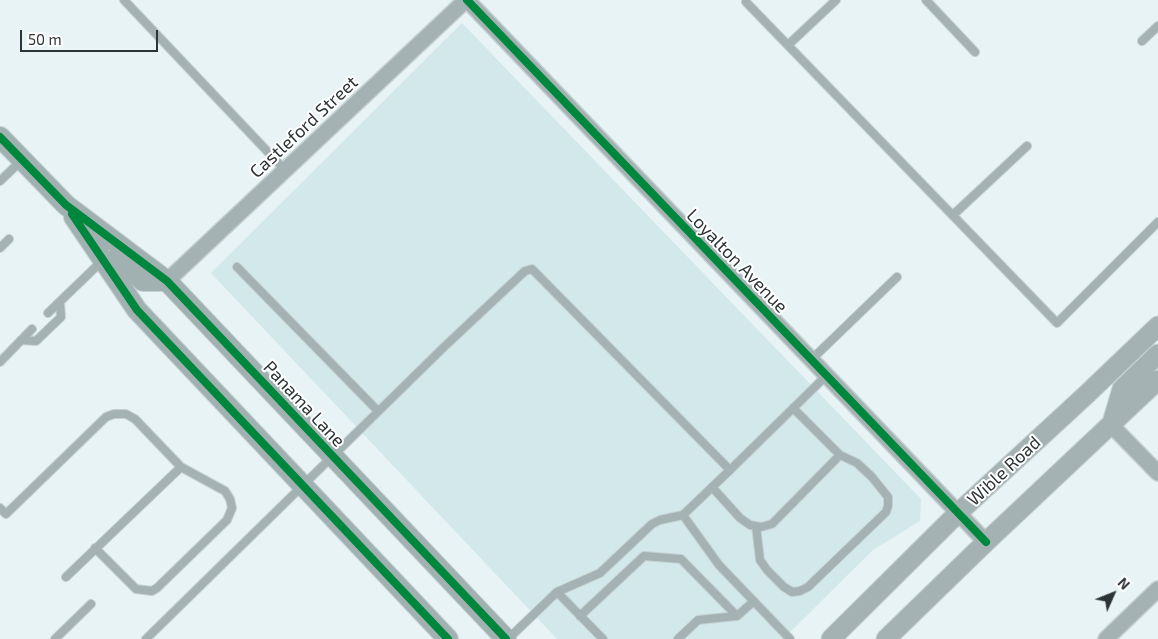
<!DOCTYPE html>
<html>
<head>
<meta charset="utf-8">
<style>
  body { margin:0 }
  #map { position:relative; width:1158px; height:639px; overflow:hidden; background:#e7f3f4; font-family:"Exo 2",sans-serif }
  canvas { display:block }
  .north { position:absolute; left:1088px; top:569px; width:50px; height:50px; -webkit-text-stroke:4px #fff; paint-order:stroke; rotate:46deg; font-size:14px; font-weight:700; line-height:20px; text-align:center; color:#2c3435 }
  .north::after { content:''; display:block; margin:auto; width:18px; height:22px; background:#2c3435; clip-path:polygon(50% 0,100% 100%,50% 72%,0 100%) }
  .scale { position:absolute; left:20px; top:30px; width:138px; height:22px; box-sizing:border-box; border:2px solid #2c3435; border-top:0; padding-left:6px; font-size:15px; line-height:18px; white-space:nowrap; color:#2c3435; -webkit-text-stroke:4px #fff; paint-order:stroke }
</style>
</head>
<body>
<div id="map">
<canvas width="1158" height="639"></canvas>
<div class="north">N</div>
<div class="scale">50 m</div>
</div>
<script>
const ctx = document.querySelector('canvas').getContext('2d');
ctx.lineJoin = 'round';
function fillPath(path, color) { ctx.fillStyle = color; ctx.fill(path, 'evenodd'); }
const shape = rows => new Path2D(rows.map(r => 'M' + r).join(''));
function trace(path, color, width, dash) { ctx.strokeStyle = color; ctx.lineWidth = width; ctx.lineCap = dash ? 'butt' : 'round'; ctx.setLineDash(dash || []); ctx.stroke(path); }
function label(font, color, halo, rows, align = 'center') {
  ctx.font = font + ' "Exo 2",sans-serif'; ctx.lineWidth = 4; ctx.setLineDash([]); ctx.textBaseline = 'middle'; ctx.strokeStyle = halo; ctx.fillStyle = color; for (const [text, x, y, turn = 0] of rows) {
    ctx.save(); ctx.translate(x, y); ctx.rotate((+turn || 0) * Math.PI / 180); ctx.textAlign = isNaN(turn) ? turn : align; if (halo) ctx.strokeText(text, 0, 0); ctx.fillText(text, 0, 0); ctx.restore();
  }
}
fillPath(shape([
  [462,23,921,499,920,521,873,550,783,639,557,639,211,273]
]), '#d3e8ea');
const service = shape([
  [124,0,285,170],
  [926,0,975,52],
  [746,2,1057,323,1158,222],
  [1142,41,1158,26],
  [788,45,836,0],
  [0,181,22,160],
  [953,215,1027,146],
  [0,248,9,239],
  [237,267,378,411],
  [48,313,103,260],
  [21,340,36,341,61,317,60,303],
  [811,360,897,277],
  [0,362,32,329],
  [730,470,827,375],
  [712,487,740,518,750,525,761,527,772,524,840,455,793,408],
  [0,508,6,514,106,417,114,414,126,414,135,419,181,467,66,577],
  [756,526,760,560,767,570,784,587,792,592,800,591,808,587,886,512,888,506,888,497,872,477,857,463,840,455],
  [95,548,136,589,152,591,157,588,227,520,232,508,230,499,225,491,181,467],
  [557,592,603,639],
  [580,616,644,556,681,559,737,616],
  [55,639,91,604],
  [146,639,444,347,525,271,532,269,730,470,683,515,719,565,790,639],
  [508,639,557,592,600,573,652,524,660,520,683,515],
  [678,639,698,620,737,616,754,601]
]);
const minor = shape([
  [467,0,986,542],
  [167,281,466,0],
  [1111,425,1158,473],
  [1106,639,1158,589]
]);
const tertiary = shape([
  [1112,423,1122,389,1158,354],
  [831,639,958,513,1087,394,1158,326],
  [886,639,986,542,1158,380]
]);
const secondary = shape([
  [0,137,66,205,167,281,506,639],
  [74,217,137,310,448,639],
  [117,258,143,281,167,281]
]);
trace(service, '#c6d0d1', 10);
trace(minor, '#c6d0d1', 18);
trace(tertiary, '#c6d0d1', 21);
trace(secondary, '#c6d0d1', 22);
trace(service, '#a4b2b3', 8);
trace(minor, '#a4b2b3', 15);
trace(tertiary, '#a4b2b3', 19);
trace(secondary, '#a1b1b2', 20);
trace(shape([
  [467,0,986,542],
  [0,137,66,205,167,281,506,639],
  [72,214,137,310,448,639]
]), '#00873e', 8);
label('18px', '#2c3435', '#fff', [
  ["Castleford Street",304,127,-43],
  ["Loyalton Avenue",737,261,46],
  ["Panama Lane",304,404,47],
  ["Wible Road",1004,471,-43]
]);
</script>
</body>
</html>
